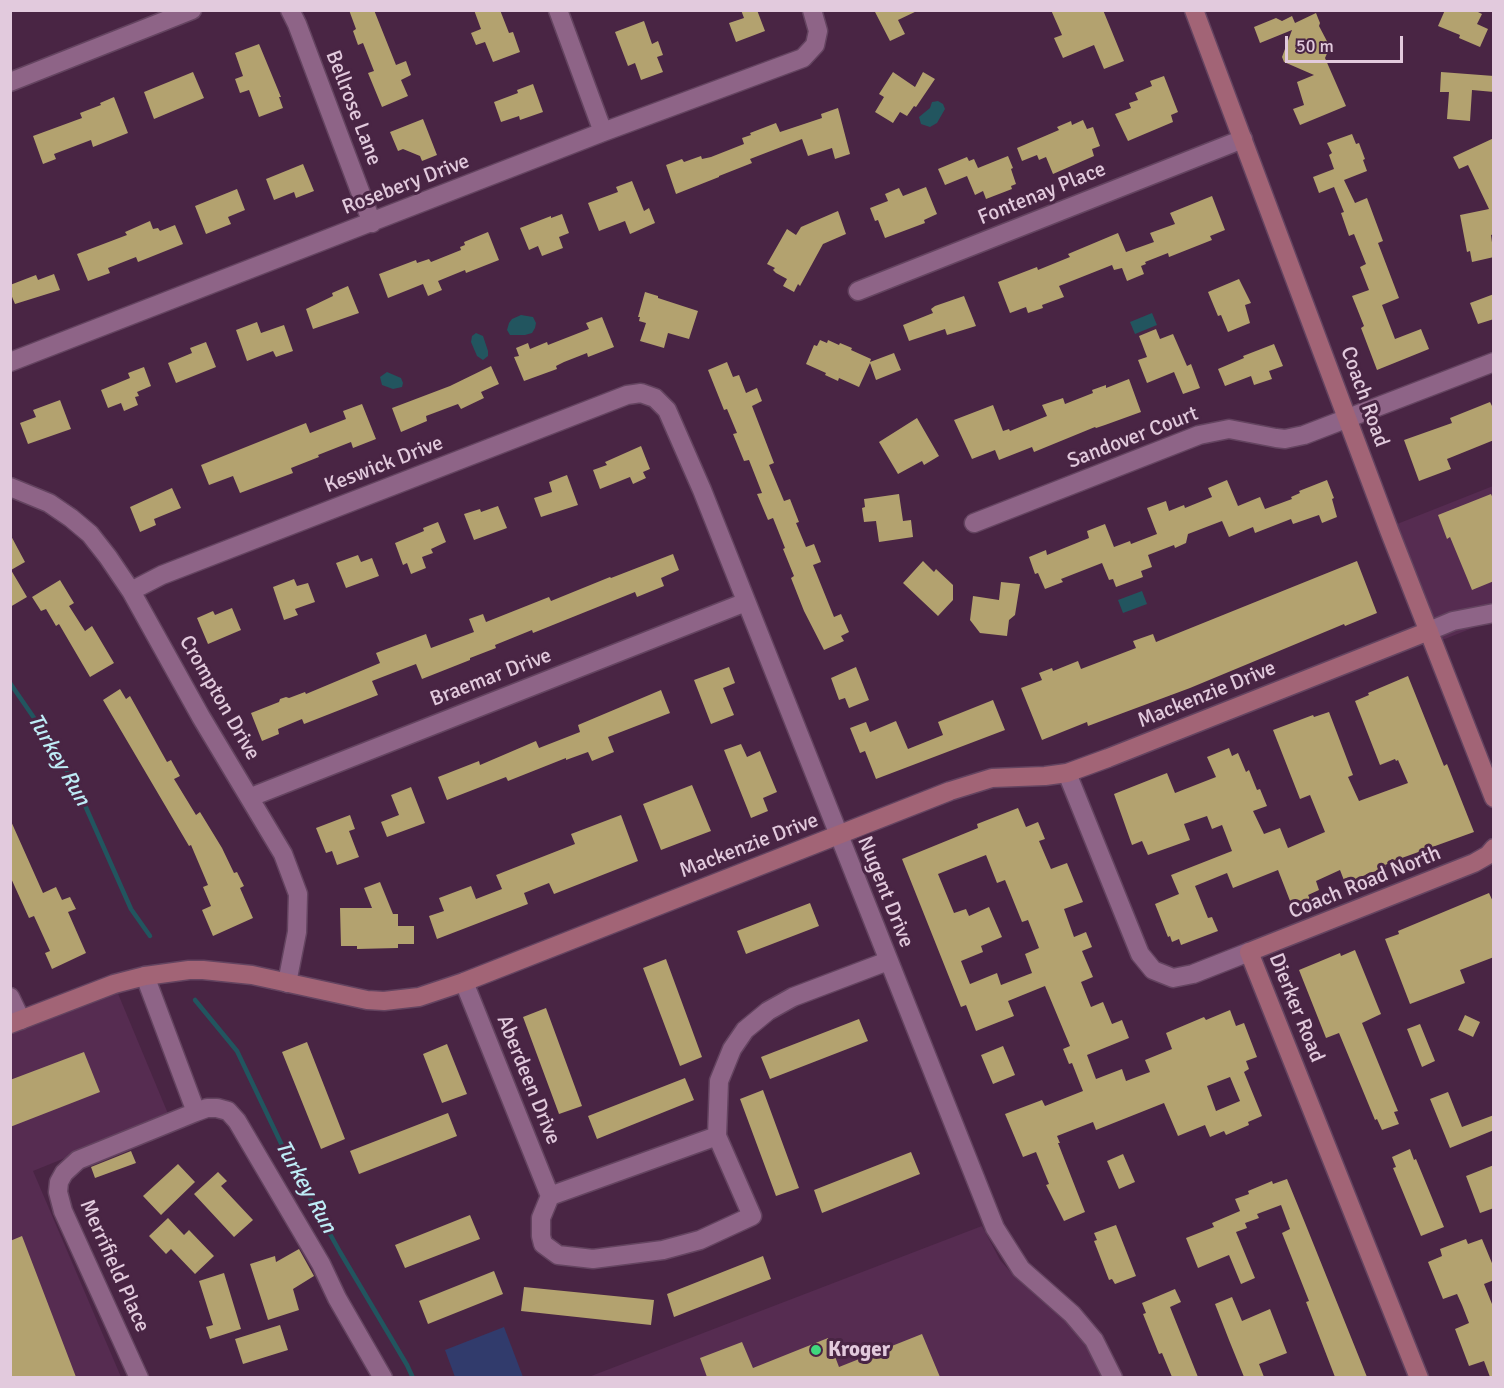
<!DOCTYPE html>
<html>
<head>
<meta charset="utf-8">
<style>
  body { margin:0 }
  #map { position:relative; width:1504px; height:1388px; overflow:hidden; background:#492544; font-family:Signika,sans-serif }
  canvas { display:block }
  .frame { position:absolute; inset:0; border:12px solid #e2cadd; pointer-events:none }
  .scale { position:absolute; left:1285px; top:36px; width:118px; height:27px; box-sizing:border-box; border:3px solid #e2cadd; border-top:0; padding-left:8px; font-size:18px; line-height:21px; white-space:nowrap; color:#e2cadd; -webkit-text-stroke:4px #492544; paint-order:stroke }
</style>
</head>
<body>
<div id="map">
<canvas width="1504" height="1388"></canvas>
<div class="frame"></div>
<div class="scale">50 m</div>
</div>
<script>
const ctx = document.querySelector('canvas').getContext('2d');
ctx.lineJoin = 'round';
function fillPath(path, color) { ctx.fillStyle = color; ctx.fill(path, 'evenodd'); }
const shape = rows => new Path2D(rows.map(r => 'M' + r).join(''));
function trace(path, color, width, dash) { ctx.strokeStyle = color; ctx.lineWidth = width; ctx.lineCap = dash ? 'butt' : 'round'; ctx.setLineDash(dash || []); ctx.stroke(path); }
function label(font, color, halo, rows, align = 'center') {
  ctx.font = font + ' Signika,sans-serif'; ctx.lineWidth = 6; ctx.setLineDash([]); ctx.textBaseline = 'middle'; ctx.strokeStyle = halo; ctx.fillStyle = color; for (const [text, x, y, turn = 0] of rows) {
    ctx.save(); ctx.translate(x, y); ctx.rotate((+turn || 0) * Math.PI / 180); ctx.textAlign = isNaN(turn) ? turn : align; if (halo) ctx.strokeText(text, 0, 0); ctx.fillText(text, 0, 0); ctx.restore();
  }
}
fillPath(shape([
  [1493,486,1493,620,1432,644,1387,528],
  [114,984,169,1116,33,1171,121,1377,11,1378,11,1024],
  [982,1226,1000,1260,1015,1277,1073,1328,1090,1352,1102,1377,586,1378]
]), '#562c51');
fillPath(shape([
  [504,1327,523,1377,455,1377,445,1350]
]), '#313b6c');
fillPath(shape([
  [938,101,943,104,945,109,937,123,930,127,921,124,919,117,930,108,932,102],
  [1152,313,1157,325,1135,334,1130,322],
  [521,315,533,317,536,323,535,328,532,333,525,335,510,335,507,330,509,323,512,319],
  [476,333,483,336,488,351,488,356,483,360,477,356,471,342,472,336],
  [387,372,401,378,403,383,402,387,393,389,382,385,380,377],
  [1142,591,1147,604,1123,613,1118,600]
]), '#22555f');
trace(shape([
  [10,683,52,744,80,794,131,909,150,936],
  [195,1000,237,1051,289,1160,340,1252,407,1365,413,1378]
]), '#22555f', 4.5);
fillPath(shape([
  [349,10,374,10,396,65,406,61,411,75,401,80,408,96,382,107,368,73,374,71,363,43,358,45,353,31,356,29],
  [474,10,500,10,509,33,513,32,520,52,493,62,485,42,476,45,471,33,481,29],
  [741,10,757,10,765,31,736,42,729,23,744,18],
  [874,10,919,10,898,20,905,34,890,41],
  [1051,10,1103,10,1124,61,1104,69,1094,45,1063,58,1054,38,1062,35],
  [1445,10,1474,10,1482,14,1477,24,1488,29,1480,47,1459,38,1460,35,1438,26],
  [1316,13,1320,23,1319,26,1330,47,1325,58,1346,106,1300,125,1293,109,1304,105,1297,82,1314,75,1284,62,1282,57,1292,30,1260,43,1254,27,1276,18,1282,21,1292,16,1295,23],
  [644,21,652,44,658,41,663,55,657,57,663,72,641,80,635,63,628,66,615,32],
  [259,44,281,97,279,97,283,108,259,117,249,90,240,93,235,79,243,76,235,53],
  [193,72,204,98,154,119,144,92],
  [893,72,915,87,923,72,935,79,916,107,914,106,907,116,900,112,893,123,875,112,884,97,879,94],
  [1441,72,1494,76,1494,92,1472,90,1470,121,1447,119,1449,92,1440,92],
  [1164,76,1178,112,1171,115,1173,122,1128,141,1115,114,1131,108,1129,103,1138,100,1135,93,1152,86,1150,81],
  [533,84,543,112,520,120,519,116,501,122,494,102,518,93,517,90],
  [114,97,128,133,93,147,91,140,54,154,56,159,43,164,33,136,82,118,80,113,101,105,100,103],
  [838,108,850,154,835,159,832,148,808,156,802,139,750,159,752,163,719,176,719,177,676,194,666,165,682,159,684,162,701,156,702,159,711,157,744,144,742,138,751,135,750,133,776,123,780,132,822,118,821,114],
  [423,119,437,155,422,161,420,156,403,149,398,151,390,132],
  [1083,120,1087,129,1093,127,1100,146,1092,149,1094,156,1053,174,1046,157,1039,160,1037,155,1022,161,1017,148,1059,130,1057,127,1071,121,1072,125],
  [1352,134,1356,144,1359,143,1365,159,1363,160,1367,171,1344,180,1355,203,1367,198,1383,241,1378,243,1399,298,1382,305,1395,339,1421,329,1429,349,1377,370,1361,328,1364,326,1352,296,1369,290,1360,267,1366,264,1354,234,1349,236,1341,213,1344,212,1334,187,1319,193,1313,177,1334,169,1329,155,1332,153,1327,143],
  [1494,138,1494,234,1491,235,1494,257,1472,262,1470,251,1467,252,1460,215,1489,209,1468,165,1459,169,1453,157],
  [1008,156,1013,168,1011,169,1016,184,1011,186,1012,189,986,199,983,191,975,195,967,176,945,185,938,169,967,157,969,161,974,159,978,168],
  [303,164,314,191,296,198,294,192,274,200,266,179],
  [632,181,644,211,649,208,655,223,630,234,625,221,599,231,588,203,618,192,616,187],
  [926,187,937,214,924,220,925,223,885,238,878,220,875,221,870,208,888,201,885,194,899,188,903,196],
  [237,189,245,210,228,217,231,224,206,234,195,206],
  [1212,196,1225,230,1210,236,1212,240,1169,257,1168,253,1145,262,1146,264,1141,266,1144,274,1127,281,1122,268,1114,270,1112,265,1059,286,1064,297,1042,305,1043,308,1028,313,1026,307,1010,313,998,282,1037,267,1038,270,1070,257,1068,254,1118,233,1126,252,1154,242,1150,233,1175,224,1170,213],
  [838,211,846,234,823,244,800,286,798,284,794,292,783,286,787,279,776,273,773,270,775,268,767,264,787,229,796,235,801,227],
  [562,214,569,233,559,237,563,248,542,256,538,246,529,250,520,228,551,216,551,218],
  [150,221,153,229,158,228,160,231,175,225,183,244,138,262,136,257,108,268,110,273,88,281,77,254,127,235,125,232],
  [488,232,499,260,466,273,465,270,438,281,442,290,428,296,423,284,388,298,379,274,416,260,417,263,429,259,431,262,461,250,460,247,465,245,464,242],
  [54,274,60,290,15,304,10,292,10,285,36,275,38,280],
  [1239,279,1251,303,1245,305,1250,323,1228,332,1221,315,1218,316,1208,292],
  [348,286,359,313,313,329,306,309,333,296,332,293],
  [645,292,658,296,658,298,698,311,689,339,668,333,664,348,640,341,646,323,639,321,640,317,638,317],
  [1494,294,1494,319,1478,324,1470,303],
  [964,296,976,326,947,335,945,329,909,341,903,325,933,313,931,309,935,306],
  [602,317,614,347,588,357,587,353,564,362,556,366,557,369,524,381,514,357,519,356,516,348,528,343,530,349,547,342,548,345,589,329,586,323],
  [257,322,261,333,284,325,293,351,276,357,273,351,247,361,236,330],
  [1156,329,1160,339,1173,334,1187,366,1191,364,1200,388,1183,394,1174,372,1147,383,1138,360,1147,357,1139,336],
  [820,340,827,343,828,340,839,345,840,343,852,348,851,350,871,359,870,362,894,353,901,370,876,380,870,363,859,387,839,378,838,381,825,375,826,373,806,364,814,345,817,346],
  [206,342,216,367,176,383,168,363,192,353,190,348],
  [1274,344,1283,366,1269,371,1272,379,1254,385,1251,376,1225,386,1218,369,1244,358,1243,356],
  [727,362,733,377,739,375,746,393,757,388,762,401,752,406,774,463,769,465,784,501,790,499,799,522,796,523,806,547,814,544,821,562,813,565,834,617,841,614,849,632,841,636,844,641,824,650,804,611,791,578,794,576,783,549,785,548,773,518,768,520,757,494,762,493,749,460,744,461,733,434,737,433,727,409,724,410,708,370],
  [491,366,499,384,481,392,484,398,461,409,458,404,426,416,427,421,401,432,392,408,450,386],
  [144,367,151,386,137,392,139,396,135,397,138,405,124,411,121,403,108,408,101,390,130,378,128,373],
  [1129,379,1141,412,1105,425,1096,428,1095,427,1034,452,1032,447,999,460,995,450,972,459,954,420,993,405,1003,431,1009,429,1010,431,1047,416,1042,405,1063,398,1065,404,1093,393,1092,390,1106,385,1106,388],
  [60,400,71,429,28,444,20,423,36,417,33,410],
  [1490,402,1494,410,1494,440,1447,459,1451,469,1419,481,1404,440,1452,423,1450,418],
  [362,404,376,439,353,448,351,442,318,455,319,457,291,468,293,473,240,493,233,476,209,485,201,465,306,423,310,433,346,419,343,411],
  [917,418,939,456,924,465,922,461,898,474,879,442],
  [641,446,650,469,643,472,646,478,633,484,630,477,600,489,593,470,607,465,605,462],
  [567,475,578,505,541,517,534,498,552,492,549,482],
  [1227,480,1238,506,1260,497,1265,509,1292,499,1291,497,1300,493,1299,491,1327,480,1334,498,1332,499,1337,517,1322,523,1319,515,1293,524,1291,519,1255,533,1253,527,1229,537,1222,521,1188,534,1186,543,1175,548,1174,545,1148,555,1152,567,1141,571,1143,577,1116,587,1113,579,1109,580,1102,563,1061,579,1063,582,1045,589,1038,573,1035,574,1029,557,1046,550,1047,555,1089,538,1087,531,1105,524,1114,547,1130,541,1131,544,1157,534,1147,508,1166,501,1169,511,1184,505,1185,508,1212,497,1208,488],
  [172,488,181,508,154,519,156,525,140,532,130,507],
  [899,494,903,521,911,520,913,537,879,542,876,521,864,522,862,508,865,507,864,499],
  [1491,494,1494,501,1494,581,1472,590,1450,537,1447,539,1438,515],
  [498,506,507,528,474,540,464,514,480,509,481,512],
  [438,522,446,542,431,549,433,553,422,557,426,568,411,574,407,563,403,565,395,543,424,531,423,528],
  [10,534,25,562,11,570,27,597,10,607],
  [673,554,679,570,661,578,664,586,637,597,635,592,533,633,532,630,495,645,496,648,470,658,470,660,422,679,416,664,372,681,378,695,304,724,302,719,278,729,279,734,262,741,251,713,279,702,280,699,286,697,289,698,305,692,306,694,380,663,376,653,426,634,431,648,474,632,469,619,483,614,486,622,549,597,551,601,610,577,611,578],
  [358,555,361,562,372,558,379,576,346,588,336,563],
  [923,561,934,572,936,569,953,585,953,600,938,616,903,583],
  [1357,561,1377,613,1345,626,1344,624,1190,688,1088,726,1087,722,1042,740,1021,688,1042,680,1039,673,1052,668,1053,671,1078,661,1081,669,1136,648,1133,641,1153,634,1156,642],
  [294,579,297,586,308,583,315,602,295,609,298,615,284,620,273,587],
  [60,580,74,603,69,606,85,631,92,626,114,663,90,677,59,624,56,626,46,609,41,611,32,597],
  [1001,582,1020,584,1015,615,1009,620,1007,636,980,633,970,620,973,596,999,600],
  [232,608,241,630,208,644,197,618,213,611,215,615],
  [729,667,735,683,723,688,734,715,711,724,694,680],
  [856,667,869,700,849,708,845,698,839,700,831,678],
  [1408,676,1444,766,1447,764,1474,832,1399,859,1385,865,1386,867,1345,883,1340,870,1316,881,1319,890,1308,895,1310,899,1292,906,1278,870,1233,888,1227,873,1195,886,1208,918,1212,917,1218,931,1181,945,1179,939,1172,942,1170,936,1168,937,1155,904,1179,894,1171,875,1232,851,1222,825,1212,829,1207,816,1184,824,1190,840,1148,855,1142,841,1132,845,1114,794,1167,773,1175,793,1216,777,1207,757,1229,748,1232,756,1238,753,1246,772,1249,770,1257,790,1260,789,1267,806,1253,811,1264,834,1280,828,1288,848,1325,832,1310,795,1300,799,1273,730,1313,715,1314,717,1329,712,1353,775,1348,777,1359,801,1408,783,1398,760,1396,761,1395,759,1380,765,1355,701,1369,695,1368,693],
  [120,689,126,699,130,696,167,762,171,760,180,776,174,779,196,815,200,812,222,848,234,873,237,872,244,886,240,888,253,918,213,936,202,910,211,906,203,887,208,885,191,845,189,846,103,700],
  [661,690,670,713,608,737,614,752,592,761,588,752,566,760,566,758,508,781,506,777,447,800,438,777,479,761,480,765,536,741,539,748,580,732,578,725],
  [993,700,1005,730,876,779,865,751,860,753,850,728,866,722,870,732,896,721,908,749,943,735,938,722],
  [741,744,747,757,760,751,777,792,763,798,768,811,751,818,724,750],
  [692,785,711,831,661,850,643,804],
  [411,787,425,823,387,837,381,822,399,815,391,795],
  [1018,808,1026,827,1038,822,1045,839,1039,841,1051,869,1067,863,1083,902,1064,909,1074,937,1086,932,1092,947,1082,951,1093,977,1081,982,1091,1007,1103,1002,1112,1024,1122,1020,1129,1038,1087,1055,1096,1079,1122,1069,1126,1081,1150,1072,1145,1060,1172,1049,1166,1033,1204,1017,1206,1020,1230,1010,1236,1026,1244,1023,1257,1057,1246,1061,1249,1069,1244,1072,1262,1116,1248,1122,1249,1125,1226,1135,1224,1131,1210,1137,1205,1125,1178,1136,1164,1103,1096,1130,1093,1122,1057,1136,1060,1143,1058,1143,1085,1212,1064,1221,1046,1185,1049,1184,1036,1152,1023,1157,1005,1114,1042,1100,1045,1106,1083,1091,1072,1063,1069,1064,1063,1049,1070,1046,1045,986,1008,1001,1014,1016,976,1031,966,1005,961,1007,902,859,978,828,977,824],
  [986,855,997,883,1005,880,1022,922,1028,920,1039,948,1025,954,1032,973,1001,985,997,973,970,984,961,961,983,952,981,946,1002,937,989,907,969,916,966,909,954,913,938,874],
  [1230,1077,1240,1101,1216,1111,1207,1086],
  [350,815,355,829,349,831,359,857,337,865,332,851,326,853,316,828],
  [621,815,638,861,554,894,549,883,524,893,528,904,437,939,429,916,444,911,439,898,471,886,476,899,502,889,496,875,575,844,571,834],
  [10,819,43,893,56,887,62,900,70,897,76,909,68,912,86,953,52,969,45,953,50,951,34,916,29,918,10,876],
  [380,882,393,914,398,914,398,926,414,926,414,944,398,944,398,948,357,949,357,946,341,946,340,908,372,908,364,888],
  [1489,893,1494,904,1494,957,1460,970,1465,983,1410,1004,1385,939,1399,934,1398,931],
  [810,903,819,926,746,954,737,931],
  [1355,950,1381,1014,1362,1023,1398,1111,1394,1112,1399,1124,1382,1130,1377,1119,1375,1120,1339,1033,1326,1038,1299,970,1340,953,1341,956],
  [666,959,702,1057,680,1066,643,968],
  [546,1008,582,1106,559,1114,523,1017],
  [1465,1015,1480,1022,1473,1037,1458,1030],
  [859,1019,868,1041,770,1079,761,1057],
  [1420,1024,1435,1061,1422,1067,1407,1029],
  [307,1042,345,1139,321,1149,282,1052],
  [447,1044,467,1094,442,1103,423,1054],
  [1003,1046,1015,1075,993,1084,981,1055],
  [84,1052,100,1092,10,1127,10,1080],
  [685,1078,694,1100,597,1139,588,1116],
  [763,1090,799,1188,776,1196,740,1099],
  [1448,1092,1462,1127,1494,1115,1494,1130,1450,1148,1430,1099],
  [448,1113,457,1136,359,1174,350,1151],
  [1410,1149,1414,1160,1416,1159,1444,1227,1421,1236,1393,1168,1396,1167,1392,1157],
  [131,1151,136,1163,95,1178,91,1167],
  [911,1152,920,1174,822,1213,814,1190],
  [1123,1154,1135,1182,1119,1189,1107,1161],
  [178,1164,195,1182,161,1215,143,1196],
  [1494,1165,1494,1208,1480,1213,1466,1176],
  [218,1172,227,1181,221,1186,253,1220,234,1237,194,1194],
  [1287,1179,1305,1223,1367,1377,1335,1377,1306,1302,1309,1301,1282,1233,1290,1229,1281,1205,1257,1214,1259,1218,1245,1223,1247,1228,1236,1232,1255,1278,1241,1284,1229,1255,1198,1268,1186,1238,1214,1227,1212,1223,1240,1211,1235,1199,1249,1194,1248,1191,1272,1181,1273,1184],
  [470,1215,480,1239,405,1268,395,1245],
  [168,1218,184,1235,189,1230,214,1256,195,1274,171,1249,166,1254,149,1236],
  [1116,1225,1136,1276,1115,1284,1112,1279,1109,1280,1094,1241,1097,1240,1094,1233],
  [22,1236,76,1377,10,1377,10,1241],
  [1466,1239,1468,1244,1482,1239,1494,1268,1494,1280,1484,1284,1494,1309,1494,1377,1490,1377,1484,1361,1469,1366,1455,1329,1469,1323,1462,1305,1457,1294,1443,1299,1428,1262,1442,1256,1440,1249],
  [299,1249,314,1276,293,1289,299,1310,268,1320,250,1264,275,1256,276,1262],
  [763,1256,771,1279,674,1317,667,1294],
  [494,1271,503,1294,428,1324,419,1301],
  [224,1273,241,1329,210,1339,206,1327,213,1325,199,1281],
  [524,1287,654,1300,651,1325,521,1311],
  [1175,1289,1181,1302,1170,1307,1198,1377,1172,1377,1162,1353,1159,1354,1143,1314,1146,1313,1142,1303],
  [1232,1297,1242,1321,1270,1309,1287,1353,1259,1364,1264,1377,1244,1377,1229,1340,1215,1304],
  [280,1325,288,1350,243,1364,235,1339],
  [922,1334,940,1377,707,1377,700,1358,742,1342,753,1368,828,1338,839,1367]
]), '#b3a26f');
const street = shape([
  [290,10,297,24,372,223],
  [558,10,603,132],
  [10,82,192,10],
  [858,291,1243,139],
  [10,362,603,132,803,58,815,45,818,31,812,10],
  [10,487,49,503,71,518,90,534,108,557,131,591,201,717,283,854,298,894,297,932,287,983],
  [974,523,1199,435,1229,429,1276,438,1285,439,1304,435,1494,362],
  [131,591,162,575,627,395,641,393,655,398,667,410,702,490,995,1228,1021,1269,1072,1314,1094,1340,1113,1378],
  [1429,631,1453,621,1494,613],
  [1067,773,1140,954,1153,970,1173,978,1193,974,1249,952],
  [251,797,746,602],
  [145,976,196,1112],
  [464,982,550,1196,717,1136,719,1081,732,1049,745,1030,768,1011,793,997,888,961],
  [10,997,21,1020],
  [550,1196,541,1218,541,1236,543,1244,558,1255,593,1259,663,1250,700,1240,752,1216,717,1136],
  [139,1378,63,1211,58,1192,59,1182,64,1173,78,1160,196,1112,207,1108,217,1108,228,1111,237,1121,321,1264,337,1298,383,1378]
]);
const secondary = shape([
  [1194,10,1389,530,1494,798],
  [10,1024,114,984,145,976,189,970,203,970,252,975,367,1000,384,1001,419,997,464,982,950,791,992,778,1045,776,1067,773,1108,758,1429,631],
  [1419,1378,1249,952,1474,863,1488,855,1494,848]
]);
trace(street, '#644460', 21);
trace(secondary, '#644460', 21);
trace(street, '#8e6487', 18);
trace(secondary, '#a26476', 18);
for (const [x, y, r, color] of [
  [816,1350,6,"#3fd77d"]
]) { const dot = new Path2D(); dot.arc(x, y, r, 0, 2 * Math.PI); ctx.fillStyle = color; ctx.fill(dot); trace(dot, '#492544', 2); }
label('21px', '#e2cadd', '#492544', [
  ["Bellrose Lane",353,108,69],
  ["Rosebery Drive",406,185,-21],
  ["Fontenay Place",1042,194,-22],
  ["Coach Road",1364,397,70],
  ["Sandover Court",1133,438,-21],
  ["Keswick Drive",384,465,-21],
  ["Braemar Drive",491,678,-21],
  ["Mackenzie Drive",1207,695,-22],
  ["Crompton Drive",219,698,60],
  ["Mackenzie Drive",749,846,-21],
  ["Coach Road North",1365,883,-22],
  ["Nugent Drive",885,892,68],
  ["Dierker Road",1296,1008,68],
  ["Aberdeen Drive",528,1080,68],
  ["Merrifield Place",114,1266,66]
]);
label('bold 21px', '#e2cadd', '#492544', [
  ["Kroger",828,1350]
], 'left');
label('italic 22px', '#beecf6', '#492544', [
  ["Turkey Run",58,760,60],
  ["Turkey Run",305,1187,61]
]);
</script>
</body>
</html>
